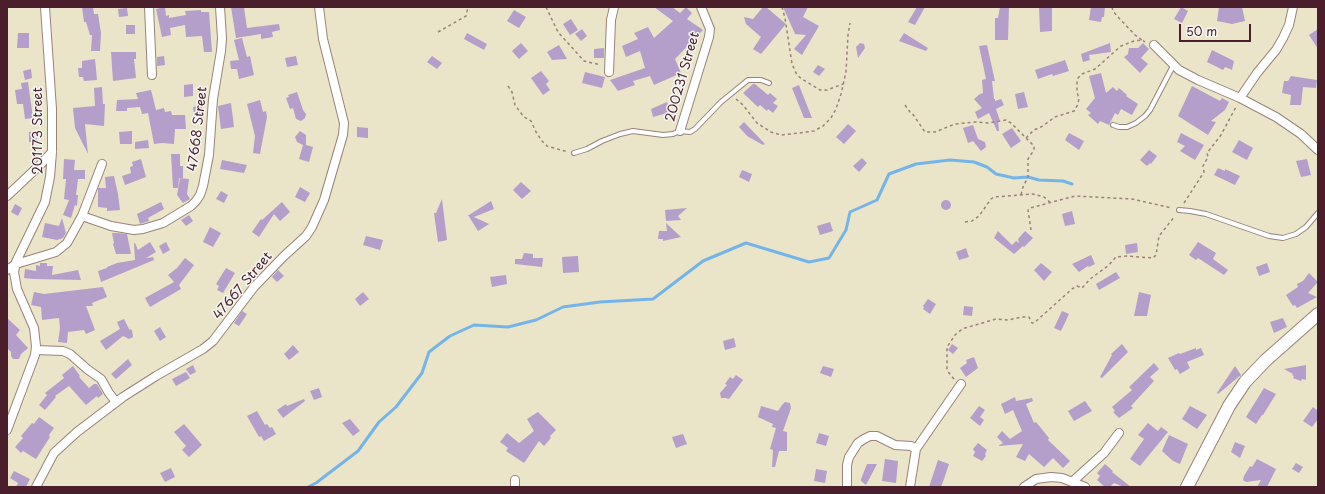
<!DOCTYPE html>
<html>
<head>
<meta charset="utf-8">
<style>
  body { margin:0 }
  #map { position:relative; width:1325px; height:494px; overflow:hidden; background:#eae5c8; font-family:"Playpen Sans",sans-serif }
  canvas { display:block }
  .frame { position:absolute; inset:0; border:8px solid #4a1f2b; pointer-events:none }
  .scale { position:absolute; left:1179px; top:24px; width:72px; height:18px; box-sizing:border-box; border:2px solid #4a1f2b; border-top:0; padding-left:5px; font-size:12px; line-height:14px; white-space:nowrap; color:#4a1f2b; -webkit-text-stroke:3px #f6f6f2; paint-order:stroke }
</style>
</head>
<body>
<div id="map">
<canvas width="1325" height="494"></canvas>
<div class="frame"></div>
<div class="scale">50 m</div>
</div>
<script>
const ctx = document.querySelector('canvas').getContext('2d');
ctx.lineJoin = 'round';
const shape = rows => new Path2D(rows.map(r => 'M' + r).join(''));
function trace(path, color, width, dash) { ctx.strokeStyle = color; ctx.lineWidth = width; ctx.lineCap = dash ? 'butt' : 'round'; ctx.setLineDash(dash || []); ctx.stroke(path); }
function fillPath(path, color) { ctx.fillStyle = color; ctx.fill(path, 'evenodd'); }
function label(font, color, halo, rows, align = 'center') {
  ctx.font = font + ' "Playpen Sans",sans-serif'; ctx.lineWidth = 3; ctx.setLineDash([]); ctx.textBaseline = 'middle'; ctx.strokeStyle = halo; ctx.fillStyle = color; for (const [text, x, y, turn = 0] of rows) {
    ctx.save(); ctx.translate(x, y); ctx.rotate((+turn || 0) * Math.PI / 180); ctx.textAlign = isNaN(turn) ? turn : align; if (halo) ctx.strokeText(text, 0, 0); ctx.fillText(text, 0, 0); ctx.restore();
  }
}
trace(shape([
  [308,487,316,483,358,451,379,422,396,407,422,373,429,352,450,336,474,325,508,327,536,320,563,307,600,302,653,299,703,261,746,243,809,262,829,258,846,230,850,212,877,200,889,174,916,164,950,160,974,162,987,167,996,174,1014,178,1028,177,1039,180,1063,181,1072,184]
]), '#75b4e8', 3);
fillPath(shape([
  [82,7,93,7,94,14,98,14,101,33,100,51,91,51,92,35,90,35,86,22,84,22],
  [165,7,166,16,169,15,169,18,186,15,185,11,201,10,201,12,209,12,212,52,204,52,202,36,186,37,185,25,170,28,171,35,162,37,156,9],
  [231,7,244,7,247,28,279,24,280,30,272,32,273,37,261,39,261,34,236,38],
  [654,7,672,7,680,13,686,7,692,13,687,19,703,30,675,59,681,73,654,85,650,76,633,81,635,85,618,91,610,80,645,68,640,51,626,57,622,46,638,39,634,33,648,27,654,38,673,21],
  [763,7,766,7,786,24,761,54,753,49,761,37,746,24,744,17,753,19],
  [783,7,808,7,803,17,819,26,802,55,794,49,806,35,795,34],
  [917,7,925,7,915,25,908,22],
  [1000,7,1009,7,1008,40,995,40,995,18,998,18],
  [1039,7,1052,7,1052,31,1040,32],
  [1091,7,1105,7,1104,17,1102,17,1101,22,1089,20],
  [1181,7,1188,11,1182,23,1174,19],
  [1219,7,1242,7,1245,21,1232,24,1217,21],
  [127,8,128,16,119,17,118,9],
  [514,10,526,17,519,28,507,21],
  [571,19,578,30,570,35,563,24],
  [126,25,135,25,135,34,126,34],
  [582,29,587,36,581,41,575,34],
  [1318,29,1318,49,1309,35],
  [18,33,29,33,29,48,17,48],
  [467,33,487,44,484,50,464,39],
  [904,33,928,48,926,51,899,41],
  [242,38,247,57,250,56,254,75,239,79,237,69,231,69,230,61,239,60,234,40],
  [521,43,528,51,519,59,512,51],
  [860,43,864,44,865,48,858,58,856,47],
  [1110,43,1111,52,1089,55,1090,60,1083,62,1081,54],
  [1143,43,1149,49,1141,58,1148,64,1140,73,1124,57,1128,54,1129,48,1138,48],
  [559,45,567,59,552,60,547,52],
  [987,45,995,81,992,81,994,99,995,99,995,101,1001,99,1004,105,996,109,1000,121,998,120,999,131,997,131,989,113,978,119,975,112,982,108,974,99,980,94,983,93,982,80,986,79,979,46],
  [604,48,604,58,594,58,594,49],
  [1212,50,1234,61,1232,70,1225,67,1223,70,1207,62],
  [111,52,136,52,136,59,134,59,136,78,113,81],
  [164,56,165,65,157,66,157,57],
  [296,56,298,65,287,67,285,58],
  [432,56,442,63,437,69,427,62],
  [95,59,97,80,84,81,83,77,79,77,78,68,82,68,82,61],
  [1065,60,1069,71,1053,76,1052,74,1038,79,1035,70],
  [818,65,825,69,819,76,813,72],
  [31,69,32,78,25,80,23,71],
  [541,71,549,81,546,84,550,90,543,95,531,78],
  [585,72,605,77,602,88,582,83],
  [1101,73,1106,93,1113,87,1117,91,1119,88,1127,95,1126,96,1138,104,1132,115,1121,109,1118,115,1115,113,1109,125,1100,121,1098,124,1088,115,1091,113,1086,109,1095,98,1089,76],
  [1291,76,1317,80,1316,88,1303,87,1301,105,1290,105,1291,95,1282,93,1284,81,1288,81],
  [28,82,33,118,25,119,23,104,17,104,15,90,22,89,21,83],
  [193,84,193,96,184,97,184,85],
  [753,84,755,84,768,95,770,93,777,99,773,103,778,106,773,113,768,109,767,111,760,105,758,107,743,93],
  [799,85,812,118,804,118,792,88],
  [1192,86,1220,101,1222,98,1229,102,1225,110,1211,121,1216,122,1208,135,1178,116],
  [102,87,103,104,105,104,104,126,85,124,88,154,75,128,73,108,95,106,94,88],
  [151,90,156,110,164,108,165,112,171,111,172,115,185,115,186,129,175,129,174,144,162,143,154,144,148,113,142,114,140,107,127,108,127,111,116,111,117,100,138,99,136,93],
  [297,92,303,110,306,114,305,118,301,121,296,119,293,108,290,109,286,98,289,97,288,95],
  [1024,92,1028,107,1018,109,1015,94],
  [260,100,263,112,266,111,267,117,260,154,253,153,255,136,247,104],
  [667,102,671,112,653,117,651,109],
  [231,103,234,127,221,129,218,106],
  [202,106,203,114,194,115,193,107],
  [744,122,765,144,763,145,747,136,739,127],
  [848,124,856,131,844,144,836,137],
  [973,125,978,139,985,142,986,147,981,151,973,141,968,143,963,128],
  [357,127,368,128,368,138,357,137],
  [1012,128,1021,141,1011,148,1002,134],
  [132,131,132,144,120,144,119,132],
  [300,131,306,135,306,145,313,147,309,162,299,159,303,145,297,142,295,137],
  [29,132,37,132,37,142,29,142],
  [1069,133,1084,141,1079,150,1065,140],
  [1181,133,1204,145,1195,160,1180,151,1185,146,1177,142],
  [148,140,149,148,135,149,135,142],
  [1239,140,1253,148,1247,160,1232,152],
  [1149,150,1157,156,1151,164,1150,163,1147,166,1140,160],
  [171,154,180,154,180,166,183,166,183,178,179,178,178,188,173,188],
  [862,158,867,163,859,172,853,166],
  [64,159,75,160,74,170,85,170,85,179,78,179,76,195,78,195,77,206,75,205,71,218,63,215,69,200,64,199,66,179,63,179],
  [141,159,146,177,125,185,122,176,131,173,130,167,133,166,132,162],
  [1307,159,1311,175,1301,177,1296,161],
  [222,160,247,165,244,173,220,169],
  [1218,168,1225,171,1225,169,1240,176,1235,185,1214,175],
  [742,170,752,174,749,182,739,177],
  [114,176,118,194,120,210,107,211,107,208,98,207,98,188,106,188,105,177],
  [180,178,189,179,187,194,190,199,183,203,177,195],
  [521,182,531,191,522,199,513,190],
  [300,187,310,193,305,202,295,197],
  [221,191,228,195,224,203,216,199],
  [442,199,447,240,438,242,434,213,436,213],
  '941 205a5 5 0 1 1 10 0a5 5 0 1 1-10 0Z',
  [491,201,494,209,474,217,489,224,478,231,468,215,469,215],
  [161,202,164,209,148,218,149,221,140,224,137,214],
  [282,202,290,212,280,221,274,214,259,237,252,232,261,219,262,220],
  [15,204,22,208,18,216,11,212],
  [687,208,678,216,681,220,666,221,665,210],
  [1072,211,1075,224,1065,226,1062,214],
  [189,215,193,221,186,226,181,220],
  [62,218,66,233,63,238,57,240,42,237,45,223,59,226],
  [830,222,833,231,820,235,817,226],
  [666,223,681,237,663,241,663,239,658,239,659,231,667,231],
  [210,227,221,233,213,247,203,242],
  [998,231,1012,245,1016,241,1019,243,1018,239,1025,231,1033,238,1024,247,1023,246,1014,254,994,238],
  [112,233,117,233,127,234,131,254,116,254,113,244,114,243],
  [366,236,383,240,380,250,363,245],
  [150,242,156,252,146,258,153,257,154,260,101,282,98,271,107,268,107,267,117,263,135,260,134,243,135,243,138,250],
  [166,242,170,250,163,254,159,246],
  [1198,242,1216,253,1213,259,1228,270,1224,275,1198,258,1196,260,1189,255],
  [1137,243,1138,252,1126,254,1125,245],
  [966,248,969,257,959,260,956,252],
  [524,253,533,254,533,258,543,258,542,267,515,264,515,259,522,259],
  [1091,255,1095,264,1089,267,1088,266,1079,272,1072,264],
  [578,256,579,272,563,273,562,257],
  [185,258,194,265,179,285,181,289,150,307,145,298,174,282,168,275,177,268],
  [40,263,47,263,47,266,53,266,52,275,78,270,81,280,33,279,24,278,25,269,36,271,36,265,40,266],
  [1041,263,1052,272,1044,281,1034,270],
  [1267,263,1270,272,1259,276,1256,267],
  [226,268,235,273,223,293,217,290,219,286,216,284],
  [278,270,284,276,277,282,272,277],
  [1116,272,1120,278,1099,290,1096,284],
  [1309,273,1318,282,1308,293,1317,297,1297,308,1295,305,1293,306,1291,303,1286,295,1298,287,1297,284,1303,281],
  [506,275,507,284,492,287,490,277],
  [103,287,107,297,92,303,93,306,86,306,95,330,86,334,84,330,68,332,67,343,58,342,60,328,59,318,42,320,41,307,31,305,34,292,44,294],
  [363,292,369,299,360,306,355,299],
  [1139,292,1151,295,1147,316,1134,316],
  [928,299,936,304,930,314,923,309,924,307,923,306],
  [964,306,973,307,972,316,963,315],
  [242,311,247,314,239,326,234,323],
  [1062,311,1069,314,1061,331,1054,328],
  [7,318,20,330,16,335,28,348,21,354,19,359,13,359,11,356,11,352,7,348],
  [1283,318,1287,327,1274,333,1270,322],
  [124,319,129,329,132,330,133,337,129,339,123,336,106,350,100,341,120,329,117,322],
  [160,327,166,337,160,341,154,331],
  [734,338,736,347,725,350,723,341],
  [952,344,958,348,953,354,948,350],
  [1122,344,1128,352,1102,378,1100,377,1112,355,1111,354],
  [293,345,299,352,289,360,284,354],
  [1196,348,1196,350,1201,348,1204,355,1187,362,1190,368,1180,374,1177,369,1175,370,1168,358,1179,353,1180,354],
  [974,357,978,368,966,377,960,368,967,363,966,360],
  [128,359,132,365,116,379,111,374],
  [1154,363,1159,369,1150,377,1154,381,1131,406,1133,408,1119,418,1113,412,1115,411,1112,407,1132,390,1129,387],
  [193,365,196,372,190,375,186,369],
  [1306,365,1306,380,1302,379,1301,381,1293,378,1294,376,1292,375,1293,374,1284,369],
  [73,366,80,376,79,377,89,388,94,384,97,384,103,394,98,398,97,396,86,405,69,386,55,396,56,397,45,410,39,405,47,395,45,393,64,378,62,375],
  [823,366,834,369,831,377,820,373],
  [1235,366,1241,375,1218,394,1217,393],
  [186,372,190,378,176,386,172,379],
  [736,375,743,380,729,399,726,398,721,398,720,393,727,385,725,384,730,377,733,379],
  [319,388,322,397,314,400,310,391],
  [1264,388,1276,394,1263,415,1262,415,1256,424,1246,417],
  [1015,397,1016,401,1032,398,1033,401,1026,404,1034,423,1036,422,1049,438,1048,440,1070,461,1063,468,1053,458,1044,467,1029,454,1025,461,1016,457,1023,444,998,446,1003,443,997,437,1002,431,1010,439,1022,431,1013,410,1005,414,1001,404],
  [304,399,305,401,283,418,277,410,286,404,287,406],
  [1085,401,1092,411,1074,421,1068,411],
  [785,402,790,403,791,408,783,431,787,432,787,451,779,451,775,467,772,467,773,450,770,449,776,428,772,427,773,424,758,417,761,406,778,411,782,405],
  [979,406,985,410,980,417,984,420,980,426,970,418],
  [1190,406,1207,415,1197,429,1182,419],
  [1313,407,1318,411,1318,419,1312,427,1303,421],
  [257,411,265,425,267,424,270,428,272,427,276,434,264,441,261,436,259,437,247,416],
  [538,412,556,430,550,436,551,438,544,446,539,441,524,463,506,451,508,448,500,442,507,433,519,443,534,431,527,419],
  [39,417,54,428,49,435,50,437,36,459,23,451,21,453,15,447,23,438,21,436,32,423,34,424],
  [350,419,360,431,353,436,342,423],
  [1148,423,1158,431,1161,427,1168,432,1140,466,1130,459,1144,439,1138,435],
  [184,424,202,445,189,457,182,450,186,446,174,432],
  [819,433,829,436,826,446,816,443],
  [683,434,687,444,676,448,672,437],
  [1169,435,1188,444,1180,464,1173,461,1162,451],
  [1235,442,1245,446,1240,458,1231,452],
  [978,443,987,450,985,454,986,456,982,461,973,456,975,452,973,449],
  [885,459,898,461,896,483,882,481],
  [1257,459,1276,469,1267,487,1257,487,1261,480,1246,482,1243,480,1244,476,1250,466,1252,467],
  [938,460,949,464,944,479,941,487,929,487],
  [1296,463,1303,467,1299,473,1292,469],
  [867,464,877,464,866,485,861,481,861,479],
  [1105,464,1113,471,1112,472,1131,487,1124,487,1114,483,1110,487,1105,487,1097,480,1100,476,1097,473],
  [171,468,175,477,165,482,160,473],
  [816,469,827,471,825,483,814,481],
  [14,471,30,479,26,487,16,487,18,483,10,478]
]), '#b39fc9');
const lane = shape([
  [1113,125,1119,127,1127,127,1136,123,1145,116,1150,110,1173,66],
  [574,153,587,149,602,141,620,134,633,131,663,135,673,134,680,131,690,132,695,129,721,102,748,80,761,80,769,83],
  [1179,210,1190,211,1206,214,1269,236,1283,238,1296,234,1306,227,1318,213]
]);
const street = shape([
  [149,7,152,75],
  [1154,45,1179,70,1198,80,1240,98,1276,117,1301,134,1318,150],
  [609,72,611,20,614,7],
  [1240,98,1257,73,1276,50,1283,38,1289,25,1293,7],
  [680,131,709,37,710,29,701,7],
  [7,196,40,165,52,152],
  [82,216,111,226,134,230,143,229,163,223,191,206,196,201,200,195,203,186,209,155,213,99,221,51,222,38,220,7],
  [7,270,16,264,56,252,67,243,82,216,102,164],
  [36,350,63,351,70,354,87,369,101,379,109,393,116,402],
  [7,430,35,355,36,346,34,328,17,289,14,272,16,262,45,202,50,177,52,152,52,109,45,7],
  [515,480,515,487],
  [1072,482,1104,453,1119,433],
  [36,487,54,453,77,432,123,397,156,376,203,349,213,341,254,287,284,256,306,236,312,227,324,200,343,135,344,123,323,39,319,7],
  [847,487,847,465,849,457,858,443,864,439,870,436,877,436,895,445,911,446,916,449],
  [910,487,916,449,961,384],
  [1024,487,1036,479,1051,477,1062,478,1085,487]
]);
const secondary = shape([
  [1187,487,1229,406,1245,382,1266,360,1318,314]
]);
trace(lane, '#9a827a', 6);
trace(street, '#9a827a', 10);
trace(secondary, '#9a827a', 14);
trace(shape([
  [546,7,558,32,584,61,601,65],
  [782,7,785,18,792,64,797,75,802,79,820,90,827,90,843,84],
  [1112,7,1113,11,1118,17,1135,35,1142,40],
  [438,32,466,16,468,7],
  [508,86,512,92,515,105,524,117,531,121,536,132,542,141,547,146,568,152],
  [736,99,743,105,757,123,771,132,781,135,799,133,814,131,823,126,831,118,836,109,841,94,846,72,848,35,850,23],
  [905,105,910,112,912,113,925,132,935,132,955,124,975,122,988,123,1006,120,1011,123,1034,146,1034,150,1028,159,1028,177,1023,187,1021,195],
  [1026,138,1034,130,1041,127,1055,117,1074,111,1077,106,1079,99,1077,92,1077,83,1078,78,1082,74,1095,69,1121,46,1134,41,1142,40,1145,42],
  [1184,203,1204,172,1203,166,1208,157,1207,153,1221,135,1237,105],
  [965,222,972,221,979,216,991,199,994,197,1033,194,1044,197,1048,200,1050,203],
  [1031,230,1028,210,1030,208,1075,196,1132,199,1172,208],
  [954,379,949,373,947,369,947,347,955,335,961,330,965,328,996,319,1008,320,1022,317,1029,317,1032,323,1034,323,1072,289,1077,286,1082,288,1090,279,1108,266,1116,257,1127,256,1153,258,1156,255,1159,236,1175,216]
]), '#9a827a', 1.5, [3, 3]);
trace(lane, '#fff', 4);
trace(street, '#fff', 8);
trace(secondary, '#fff', 12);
label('13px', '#4a1f2b', '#f6f6f2', [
  ["200231 Street",683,77,-74],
  ["47668 Street",198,129,-83],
  ["201173 Street",38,131,-90],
  ["47667 Street",243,286,-50]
]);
</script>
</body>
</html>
